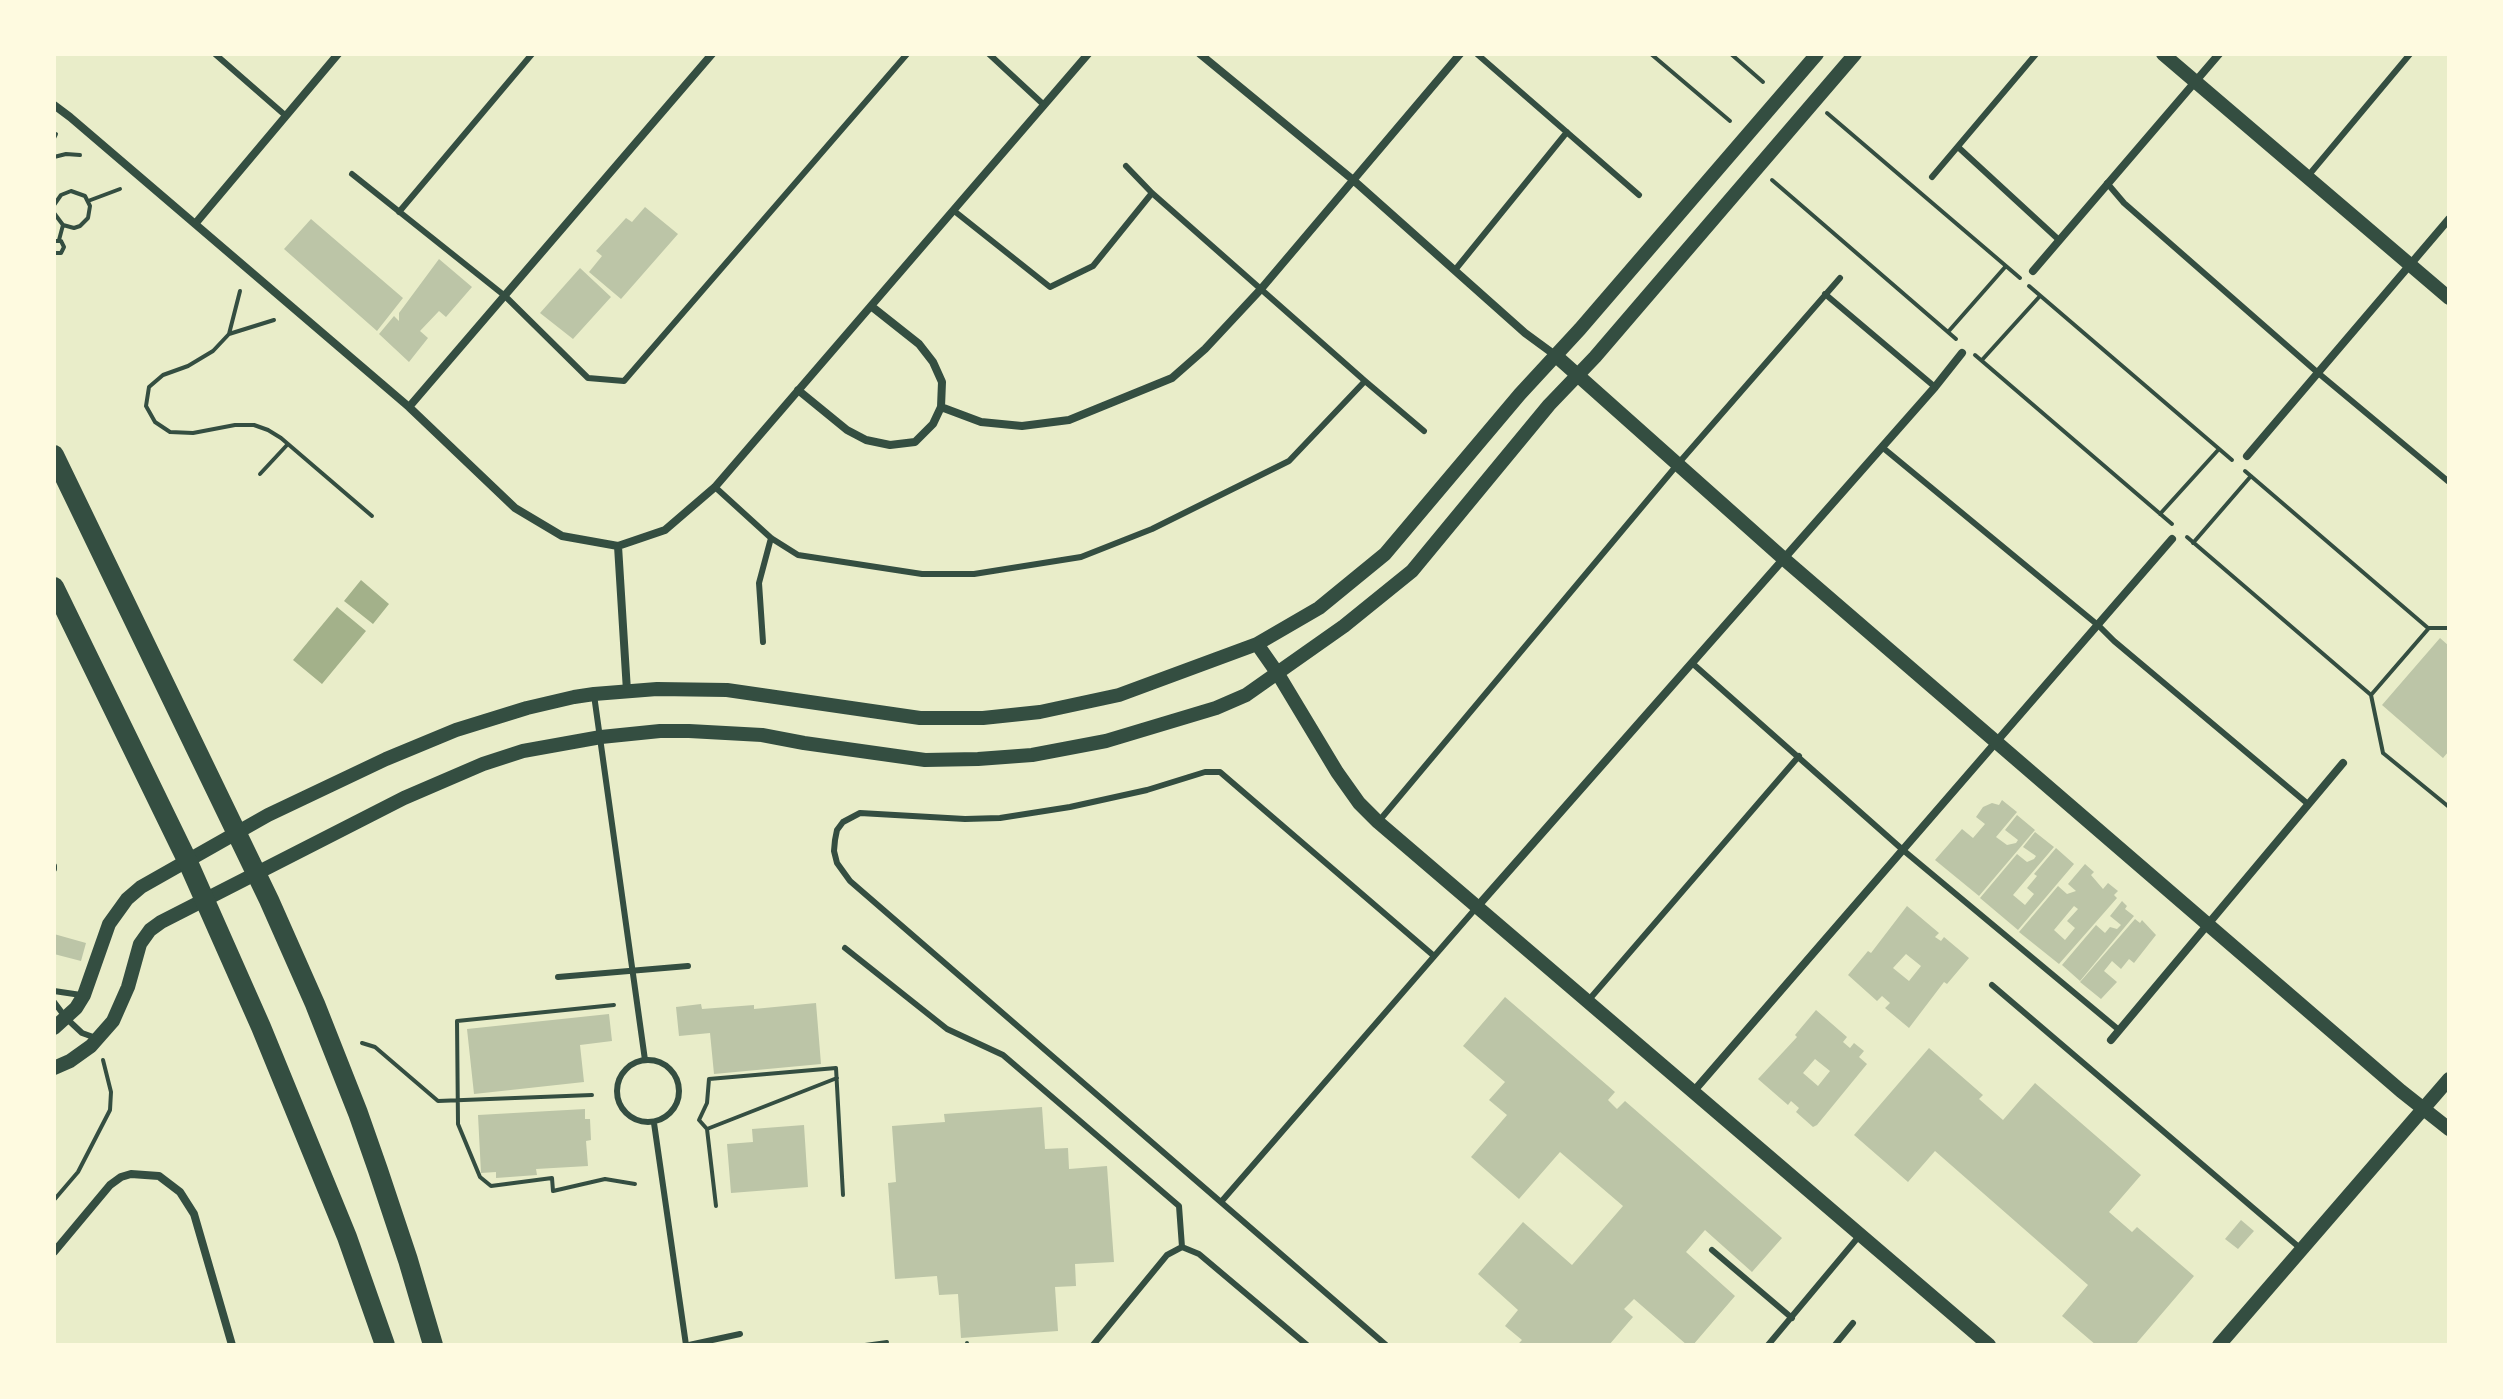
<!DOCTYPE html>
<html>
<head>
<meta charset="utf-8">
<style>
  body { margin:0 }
  #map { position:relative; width:2503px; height:1399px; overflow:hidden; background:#e9edc9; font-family:"Roboto Serif",serif }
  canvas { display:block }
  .frame { position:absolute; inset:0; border:56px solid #fefae0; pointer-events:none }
</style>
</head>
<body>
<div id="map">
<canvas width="2503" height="1399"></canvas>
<div class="frame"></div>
</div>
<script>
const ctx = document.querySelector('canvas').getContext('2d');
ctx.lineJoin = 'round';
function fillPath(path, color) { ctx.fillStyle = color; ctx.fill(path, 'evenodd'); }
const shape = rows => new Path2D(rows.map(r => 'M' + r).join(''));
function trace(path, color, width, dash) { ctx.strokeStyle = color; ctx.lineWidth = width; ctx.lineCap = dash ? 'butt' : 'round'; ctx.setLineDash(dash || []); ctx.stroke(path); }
fillPath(shape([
  [361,580,389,604,373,624,344,601],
  [337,607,366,631,322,684,293,660]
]), '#a3b18a');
fillPath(shape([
  [645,207,678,234,621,299,589,272,602,256,596,251,626,218,632,222],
  [311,219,403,298,377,331,284,249],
  [439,259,472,287,446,317,439,311,420,331,428,338,409,362,379,334,394,316,399,321,399,313],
  [580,268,611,297,573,339,540,313],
  [2440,638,2449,646,2449,751,2443,758,2382,705],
  [2002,800,2017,812,1996,837,2007,845,2016,843,2018,840,2005,830,2017,815,2035,830,1979,896,1935,860,1962,829,1973,838,1985,824,1976,817,1983,807,1992,803,1999,805],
  [2035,832,2054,847,2013,895,2025,905,2034,894,2027,888,2037,876,2034,874,2056,848,2074,864,2018,930,1980,898,2017,854,2027,862,2034,859,2036,856,2023,847],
  [2085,864,2094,872,2091,875,2103,889,2108,883,2118,891,2114,895,2117,898,2059,964,2019,932,2058,886,2067,894,2076,891,2068,884],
  [2074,906,2078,909,2067,921,2075,928,2065,940,2054,930],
  [2122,901,2127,906,2125,909,2134,916,2080,981,2062,965,2096,925,2105,933,2110,927,2117,929,2121,925,2110,916],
  [1907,906,1939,933,1935,937,1941,941,1944,937,1969,958,1947,984,1944,982,1909,1028,1885,1008,1890,1003,1882,996,1877,1001,1848,975,1868,951,1871,953],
  [1906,954,1921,966,1909,981,1893,968],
  [2135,919,2140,923,2142,920,2156,935,2134,963,2129,959,2121,969,2112,961,2104,971,2117,982,2101,999,2080,982],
  [54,934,86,943,81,961,54,954],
  [1505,997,1615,1092,1608,1100,1617,1109,1625,1101,1782,1238,1752,1272,1705,1230,1686,1252,1735,1296,1693,1345,1687,1345,1634,1299,1624,1309,1633,1317,1609,1345,1517,1345,1522,1340,1505,1326,1518,1310,1478,1274,1523,1222,1572,1265,1623,1206,1560,1152,1519,1199,1471,1157,1507,1115,1489,1100,1505,1082,1463,1046],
  [816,1003,821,1064,714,1074,710,1033,679,1036,676,1007,701,1004,702,1009,754,1005,754,1009],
  [1816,1010,1847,1037,1843,1042,1850,1048,1854,1043,1864,1051,1859,1057,1867,1064,1817,1125,1813,1127,1796,1112,1799,1108,1791,1101,1788,1105,1758,1079,1797,1037,1795,1035],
  [1815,1059,1830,1071,1818,1086,1803,1073],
  [609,1014,612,1041,580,1045,584,1082,474,1094,467,1029],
  [1929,1048,1983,1095,1979,1099,2003,1120,2035,1083,2141,1175,2109,1212,2132,1232,2137,1227,2194,1276,2135,1345,2096,1345,2062,1316,2088,1285,1935,1151,1908,1182,1854,1135],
  [1042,1107,1045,1149,1068,1148,1069,1169,1107,1166,1114,1262,1075,1264,1076,1286,1055,1287,1058,1331,961,1338,958,1294,939,1295,937,1276,895,1279,888,1183,896,1182,892,1126,945,1122,944,1114],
  [585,1109,585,1119,590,1119,591,1140,586,1141,588,1166,536,1169,537,1175,496,1178,496,1172,481,1173,478,1115],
  [804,1125,808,1187,731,1193,727,1144,753,1142,752,1129],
  [2241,1220,2254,1231,2238,1249,2225,1239]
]), '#bcc5a7');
trace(shape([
  [1651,54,1730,121],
  [1731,54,1763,82],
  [1827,113,2020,278],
  [54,138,56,134],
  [54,157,66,154,80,155],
  [54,166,54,179],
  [1772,180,1956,339],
  [88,201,120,189],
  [54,205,61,195,71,191,85,196,90,206,88,218,80,226,74,228,63,225,54,213],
  [59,240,63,225],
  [54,241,61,241,64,247,61,253,54,253],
  [2029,286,2232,460],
  [240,291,229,334,213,351,188,366,163,375,149,387,146,406,155,422,170,432,193,433,235,425,254,425,268,430,281,438,372,516],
  [1948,332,2006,266],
  [229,334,274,320],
  [1975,355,2172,524],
  [1982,360,2040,296],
  [2245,471,2428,628,2449,628],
  [260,474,287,445],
  [2160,514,2219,449],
  [2187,537,2371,695,2383,753,2449,807],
  [2193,543,2251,476],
  [2371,695,2429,628],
  [614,1005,457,1021,458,1124,480,1177,491,1186,552,1178,553,1191,605,1179,635,1184],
  [362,1043,375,1047,438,1101,592,1095],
  [707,1129,837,1078],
  [54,1200,78,1172,110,1110,111,1092,103,1060],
  [716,1206,707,1129,699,1120,707,1103,709,1079,836,1068,843,1195],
  [967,1343,967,1345],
  [865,1345,887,1342]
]), '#344e41', 4);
trace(shape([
  [215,54,286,116],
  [989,54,1044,105],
  [1477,54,1639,195],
  [1958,147,2059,240],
  [1126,166,1152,193,1365,381,1424,431],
  [352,174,505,296,588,378,624,381,907,54],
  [2308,176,2410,54],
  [1932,177,2036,54],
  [2107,183,2124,203,2317,372,2449,482],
  [953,210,1050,287,1093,266,1152,193],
  [399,212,532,54],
  [1455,270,1567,132],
  [1825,294,1935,387],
  [1882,447,2099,626,2114,641,2308,804],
  [715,487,771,538,798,555,922,574,974,574,1081,557,1152,529,1289,461,1365,381],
  [763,642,759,583,771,538],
  [1692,663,1903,850,2119,1030],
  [594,695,645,1060],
  [1379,821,1677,465,1840,278],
  [54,866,54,869],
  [845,948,947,1029,1003,1055,1179,1206,1182,1247],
  [558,977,688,966],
  [1992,985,2300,1248],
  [54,991,81,995],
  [54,1002,66,1018,82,1033,96,1038],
  [1587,1002,1799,756],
  '617 1091a31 31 0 1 1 62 0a31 31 0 1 1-62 0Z',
  [654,1123,686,1345],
  [1221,1202,1476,908],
  [1712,1250,1792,1318],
  [689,1345,740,1334],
  [1093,1345,1167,1255,1182,1247,1199,1254,1307,1345],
  [1386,1345,850,881,837,863,834,851,835,840,837,830,843,822,860,813,965,819,1000,818,1070,807,1147,790,1205,772,1220,772,1434,956],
  [1768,1345,1860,1235],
  [1835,1345,1853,1323]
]), '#344e41', 6);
trace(shape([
  [1200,54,1352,179,1525,333,1555,355],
  [54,105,70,117,409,407,515,508,562,536,618,546,665,530,715,487,1088,54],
  [195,224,338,54],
  [2033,271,2219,54],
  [798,390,847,430,866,440,890,445,915,442,933,424,941,407,942,382,933,362,919,344,871,306],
  [409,407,712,54],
  [941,407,981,422,1022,426,1069,420,1172,378,1205,349,1261,289,1460,54],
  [2247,456,2449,219],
  [618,546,627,691],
  [1476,908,1935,387,1962,353],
  [2111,1040,2343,763],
  [1693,1092,2172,539],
  [54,1252,110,1185,121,1177,131,1174,159,1176,180,1192,194,1214,232,1345]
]), '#344e41', 8);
trace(shape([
  [2163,54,2449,298],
  [1555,355,1784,559,2401,1091,2449,1129],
  [1257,644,1278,674,1337,772,1359,803,1378,822,1989,1345],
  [54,1028,76,1008,84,995,109,924,127,899,141,887,268,815,386,759,456,730,527,708,574,697,594,694,657,689,727,690,920,718,983,718,1040,712,1119,695,1257,644,1319,608,1385,554,1520,394,1580,329,1817,54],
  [54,1068,70,1061,91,1046,113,1021,128,987,140,944,150,930,161,922,404,798,483,764,523,751,601,737,660,731,689,731,762,735,804,743,925,760,978,759,1032,755,1106,741,1216,708,1246,695,1344,626,1412,571,1549,405,1595,357,1855,54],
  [2219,1345,2449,1079]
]), '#344e41', 14);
trace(shape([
  [54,455,269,900,315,1004,358,1113,378,1170,408,1260,433,1345],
  [54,587,187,860,261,1027,347,1237,385,1345]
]), '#344e41', 20);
</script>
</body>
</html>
